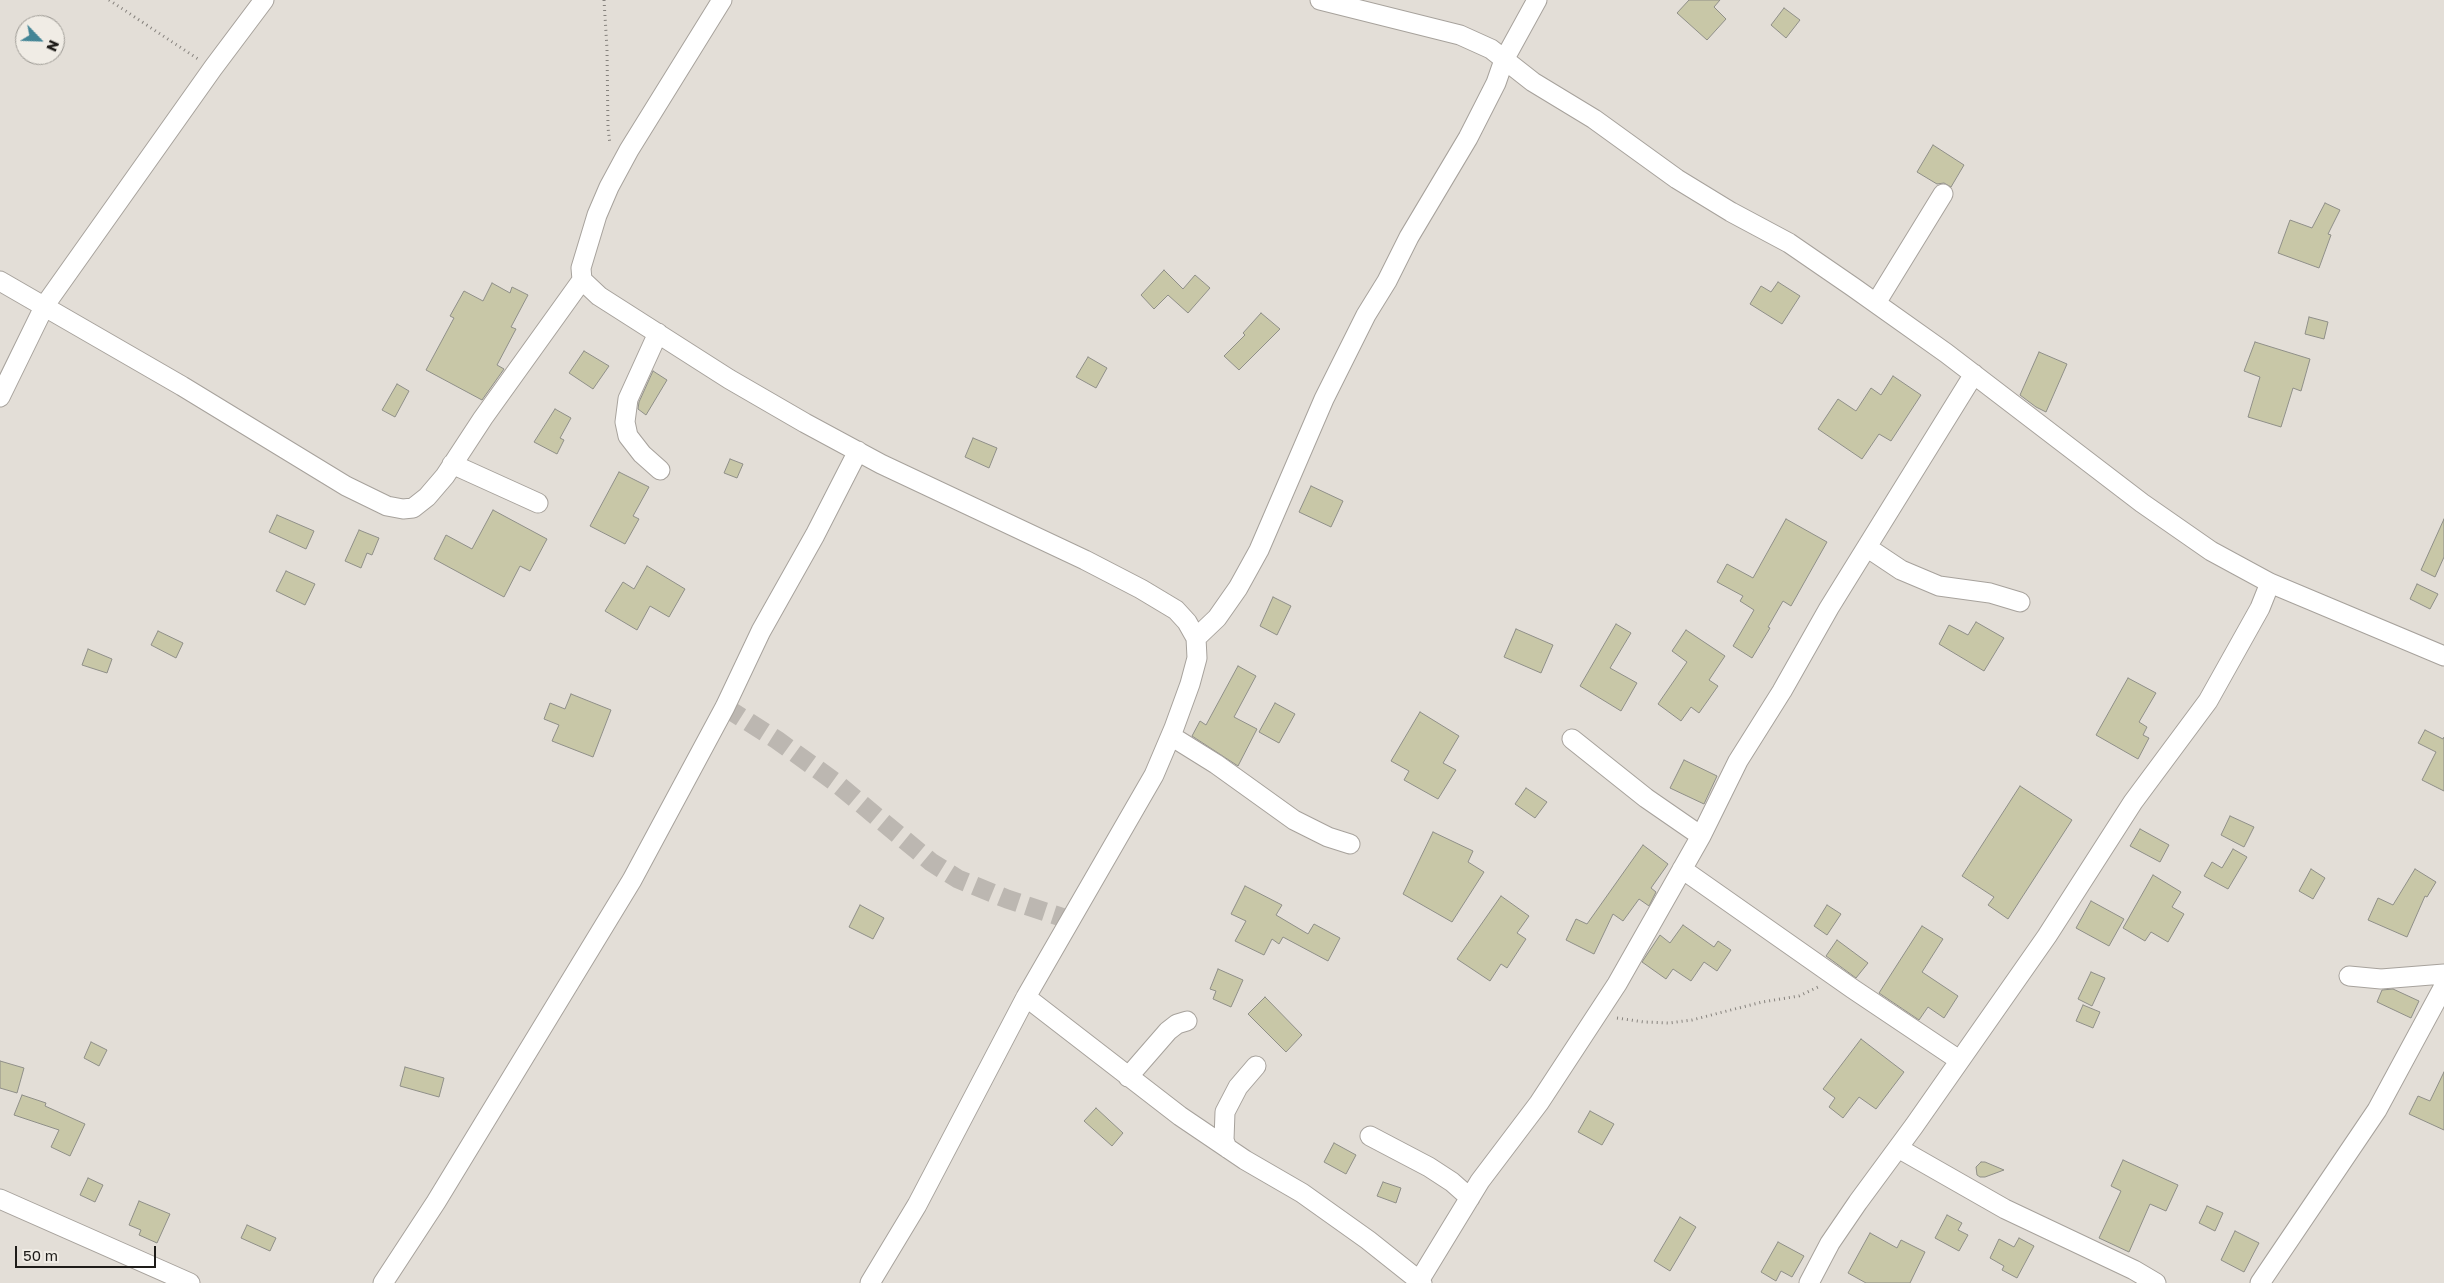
<!DOCTYPE html>
<html>
<head>
<meta charset="utf-8">
<style>
  body { margin:0 }
  #map { position:relative; width:2444px; height:1283px; overflow:hidden; background:#e3ded7; font-family:"Golos Text",sans-serif }
  canvas { display:block }
  .north { position:absolute; left:15px; top:15px; width:50px; height:50px; box-sizing:border-box; background:#f0ece5; border:1px solid #9c9993; border-radius:50%; rotate:114deg; font-size:14px; font-weight:700; line-height:20px; text-align:center; color:#1e1c19 }
  .north::after { content:''; display:block; margin:auto; width:18px; height:22px; background:#438596; clip-path:polygon(50% 0,100% 100%,50% 72%,0 100%) }
  .scale { position:absolute; left:15px; top:1246px; width:141px; height:22px; box-sizing:border-box; border:2px solid #1e1c19; border-top:0; padding-left:6px; font-size:15px; line-height:18px; white-space:nowrap; color:#1e1c19; -webkit-text-stroke:4px #f0ece5; paint-order:stroke }
</style>
</head>
<body>
<div id="map">
<canvas width="2444" height="1283"></canvas>
<div class="north">N</div>
<div class="scale">50 m</div>
</div>
<script>
const ctx = document.querySelector('canvas').getContext('2d');
ctx.lineJoin = 'round';
function fillPath(path, color) { ctx.fillStyle = color; ctx.fill(path, 'evenodd'); }
const shape = rows => new Path2D(rows.map(r => 'M' + r).join(''));
function trace(path, color, width, dash) { ctx.strokeStyle = color; ctx.lineWidth = width; ctx.lineCap = dash ? 'butt' : 'round'; ctx.setLineDash(dash || []); ctx.stroke(path); }
const building = shape([
  [1689,0,1720,0,1714,7,1726,19,1707,40,1677,13,1689,0],
  [1784,8,1800,20,1786,38,1771,25,1784,8],
  [1933,145,1964,165,1951,187,1944,183,1937,184,1917,172,1933,145],
  [2325,203,2340,210,2328,234,2331,235,2319,268,2278,253,2290,220,2312,228,2325,203],
  [1164,270,1183,289,1195,275,1210,288,1188,313,1168,295,1154,309,1141,295,1164,270],
  [1778,282,1800,296,1782,324,1750,304,1761,286,1771,292,1778,282],
  [492,283,510,293,512,287,528,295,511,327,516,329,497,365,504,369,482,400,426,370,454,318,450,316,464,291,483,301,492,283],
  [1261,313,1280,329,1239,370,1224,356,1245,335,1243,333,1261,313],
  [2309,317,2328,322,2324,339,2305,334,2309,317],
  [2255,342,2310,359,2301,391,2293,388,2281,427,2248,417,2260,377,2244,371,2255,342],
  [584,351,609,366,593,389,569,373,584,351],
  [2039,352,2067,364,2046,412,2036,407,2020,395,2039,352],
  [1088,357,1107,368,1096,388,1076,377,1088,357],
  [653,371,667,380,646,415,638,409,639,402,653,371],
  [1893,376,1921,395,1891,441,1879,434,1862,459,1818,429,1838,399,1856,411,1871,388,1881,395,1893,376],
  [397,384,409,391,395,417,382,410,397,384],
  [555,409,571,418,560,438,564,440,557,454,534,442,555,409],
  [973,438,997,448,989,468,965,457,973,438],
  [730,459,743,464,737,478,724,473,730,459],
  [619,472,649,487,633,516,639,519,625,544,590,526,619,472],
  [1311,486,1343,501,1331,527,1299,512,1311,486],
  [493,510,547,539,530,571,520,566,504,597,434,559,446,535,472,549,493,510],
  [277,515,314,531,306,549,269,532,277,515],
  [1786,519,1827,542,1791,606,1783,601,1768,627,1770,628,1752,658,1733,646,1754,610,1740,601,1743,596,1717,582,1727,564,1753,578,1786,519],
  [2444,519,2444,557,2435,577,2421,570,2444,519],
  [359,530,379,538,372,555,367,553,361,568,345,561,359,530],
  [647,566,685,589,669,617,650,606,637,630,605,611,623,582,634,589,647,566],
  [286,571,315,584,305,605,276,591,286,571],
  [2417,584,2438,594,2430,609,2410,599,2417,584],
  [1273,597,1291,606,1277,635,1260,626,1273,597],
  [1976,622,2004,638,1984,671,1939,644,1949,625,1968,635,1976,622],
  [1616,624,1631,633,1610,668,1637,683,1621,711,1580,686,1616,624],
  [1516,629,1553,645,1541,673,1504,657,1516,629],
  [1686,630,1725,656,1709,680,1718,686,1699,713,1691,707,1681,721,1658,704,1687,662,1672,651,1686,630],
  [158,631,183,643,176,658,151,645,158,631],
  [88,649,112,659,107,673,82,665,88,649],
  [1238,666,1256,676,1234,717,1257,729,1238,766,1192,736,1200,721,1206,725,1238,666],
  [2128,678,2156,693,2139,722,2147,727,2143,735,2149,738,2138,759,2096,735,2128,678],
  [571,694,611,710,593,757,552,741,559,725,544,719,550,703,565,709,571,694],
  [1275,703,1295,714,1279,743,1259,732,1275,703],
  [1420,712,1459,736,1443,763,1456,770,1438,799,1404,780,1409,771,1391,761,1420,712],
  [2425,730,2443,739,2444,737,2444,791,2422,780,2436,752,2418,743,2425,730],
  [1684,760,1717,776,1704,804,1670,788,1684,760],
  [2020,786,2072,820,2008,919,1988,905,1994,897,1962,876,2020,786],
  [1526,788,1547,802,1535,818,1515,804,1526,788],
  [2230,816,2254,827,2244,847,2221,835,2230,816],
  [2140,829,2169,845,2160,862,2130,846,2140,829],
  [1433,832,1473,851,1468,862,1484,872,1452,922,1403,894,1433,832],
  [1643,845,1668,864,1651,888,1656,892,1649,906,1639,899,1623,921,1613,914,1594,954,1566,940,1576,919,1587,924,1643,845],
  [2233,849,2247,857,2228,889,2204,876,2212,862,2222,868,2233,849],
  [2311,869,2325,878,2313,899,2299,891,2311,869],
  [2415,869,2436,882,2427,897,2425,896,2407,937,2368,920,2378,898,2393,905,2415,869],
  [2153,875,2181,892,2172,907,2184,914,2168,942,2151,932,2145,941,2123,928,2153,875],
  [1245,886,1282,905,1276,915,1308,934,1314,924,1340,938,1328,961,1283,937,1279,944,1272,939,1264,955,1235,941,1246,921,1231,914,1245,886],
  [1501,896,1529,916,1517,933,1526,939,1507,968,1501,964,1490,981,1457,959,1501,896],
  [2091,901,2124,919,2109,946,2076,928,2091,901],
  [860,905,884,918,873,939,849,927,860,905],
  [1827,905,1841,914,1827,935,1814,926,1827,905],
  [1683,925,1714,947,1718,941,1731,950,1717,971,1704,962,1691,981,1673,969,1666,979,1642,962,1660,935,1670,943,1683,925],
  [1922,926,1943,939,1922,972,1958,996,1944,1018,1928,1007,1919,1020,1879,993,1922,926],
  [1837,940,1868,963,1856,978,1826,956,1837,940],
  [1218,969,1243,980,1231,1007,1213,999,1216,991,1210,989,1218,969],
  [2091,972,2105,978,2092,1006,2078,999,2091,972],
  [2393,989,2419,1001,2411,1018,2377,1002,2382,990,2393,989],
  [1265,997,1302,1035,1286,1052,1248,1014,1265,997],
  [2083,1005,2100,1012,2093,1028,2076,1021,2083,1005],
  [1861,1039,1904,1072,1876,1109,1859,1097,1843,1118,1829,1107,1835,1098,1823,1089,1861,1039],
  [91,1042,107,1050,99,1066,84,1058,91,1042],
  [0,1061,24,1068,17,1093,0,1088,0,1061],
  [405,1067,444,1078,439,1097,400,1086,405,1067],
  [2444,1072,2444,1130,2409,1114,2418,1096,2430,1101,2444,1072],
  [22,1095,46,1103,45,1106,85,1124,70,1156,51,1147,59,1130,14,1115,22,1095],
  [1096,1108,1123,1133,1112,1146,1084,1121,1096,1108],
  [1590,1111,1614,1124,1602,1145,1578,1132,1590,1111],
  [1334,1143,1356,1155,1346,1174,1324,1162,1334,1143],
  [2123,1160,2178,1185,2166,1211,2150,1204,2129,1252,2099,1238,2121,1191,2111,1186,2123,1160],
  [1981,1162,1985,1162,2004,1170,1985,1177,1980,1177,1977,1175,1976,1167,1981,1162],
  [88,1178,103,1185,95,1202,80,1195,88,1178],
  [1383,1182,1401,1188,1396,1203,1377,1196,1383,1182],
  [139,1201,170,1214,157,1243,139,1235,141,1230,129,1225,139,1201],
  [2207,1206,2223,1213,2215,1231,2199,1223,2207,1206],
  [1947,1215,1962,1223,1958,1230,1968,1235,1959,1251,1935,1238,1947,1215],
  [1680,1217,1696,1227,1670,1271,1654,1261,1680,1217],
  [247,1225,276,1238,270,1251,241,1238,247,1225],
  [2235,1231,2259,1243,2244,1272,2221,1260,2235,1231],
  [1870,1233,1897,1248,1901,1240,1925,1252,1910,1283,1866,1283,1848,1273,1870,1233],
  [2019,1238,2034,1246,2017,1278,2002,1270,2004,1266,1990,1258,1999,1239,2014,1247,2019,1238],
  [1778,1242,1804,1256,1792,1277,1781,1271,1776,1281,1761,1272,1778,1242]
]);
fillPath(building, '#c8c7a7');
trace(building, '#8f8f88', 1);
trace(shape([
  [725,707,777,740,835,782,931,862,958,879,1007,899,1070,920]
]), '#bcb7b1', 19, [19, 9]);
const minor = shape([
  [722,0,629,150,609,187,597,215,581,268,582,280,599,296,729,379,805,423,881,464,1085,560,1141,589,1176,610,1187,622,1196,638,1197,658,1190,684,1174,728,1154,775,1026,997,917,1205,870,1283],
  [1320,0,1460,35,1491,49,1533,82,1594,119,1677,179,1731,212,1789,243,1853,287,1946,353,2142,503,2211,551,2270,583,2444,656],
  [0,281,182,386,346,486,387,506,403,509,413,508,427,497,445,476,483,418,582,280],
  [1876,303,1943,194],
  [658,333,628,399,625,422,628,436,642,454,660,470],
  [0,397,45,305,213,68,264,0],
  [452,464,538,503],
  [1868,548,1901,570,1939,586,1990,593,2020,602],
  [1196,638,1217,618,1238,588,1259,550,1324,399,1366,315,1387,281,1409,237,1468,138,1496,83,1504,60,1537,0],
  [1171,736,1216,764,1294,820,1328,837,1350,844],
  [1572,739,1646,798,1701,836],
  [1682,869,1853,989,1959,1060],
  [2349,976,2381,979,2444,974],
  [1026,997,1180,1116,1245,1160,1302,1193,1368,1240,1422,1283],
  [1128,1077,1168,1031,1177,1024,1187,1021],
  [1370,1136,1429,1167,1452,1182,1470,1198],
  [1227,1148,1224,1140,1225,1112,1238,1087,1256,1066],
  [1898,1148,2005,1209,2134,1270,2156,1283],
  [0,1199,190,1283],
  [1419,1281,1480,1181,1539,1103,1617,984,1701,836,1738,761,1782,691,1829,608,1974,374],
  [383,1283,436,1202,632,880,725,707,761,631,815,535,858,451],
  [1809,1283,1830,1243,1858,1202,1914,1126,2047,936,2133,802,2208,701,2260,608,2270,583],
  [2260,1283,2377,1110,2444,986]
]);
trace(minor, '#a7a29c', 21);
trace(shape([
  [109,0,198,59],
  [604,0,607,49,608,128,610,144],
  [1617,1018,1644,1022,1669,1023,1692,1020,1762,1002,1799,996,1818,987]
]), '#86827d', 3, [1, 4]);
trace(minor, '#fff', 19);
</script>
</body>
</html>
